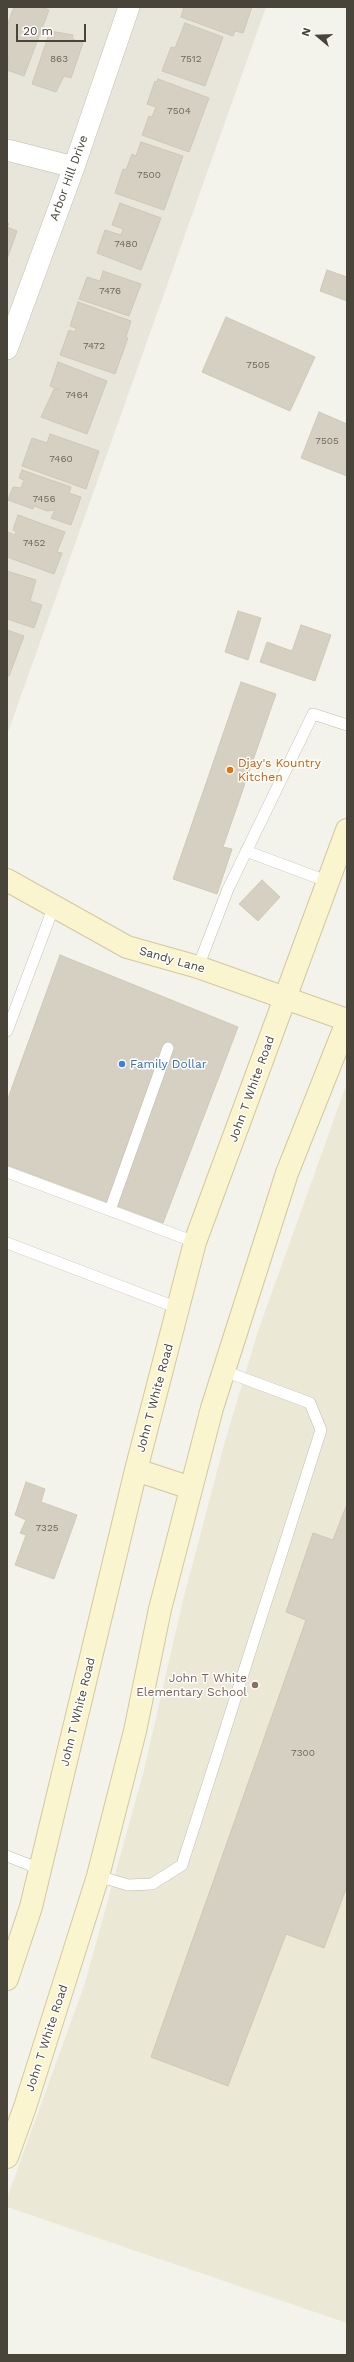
<!DOCTYPE html>
<html>
<head>
<meta charset="utf-8">
<style>
  body { margin:0 }
  #map { position:relative; width:354px; height:2362px; overflow:hidden; background:#f4f3eb; font-family:"Work Sans",sans-serif }
  canvas { display:block }
  .frame { position:absolute; inset:0; border:8px solid #484439; pointer-events:none }
  .north { position:absolute; left:298px; top:16px; width:40px; height:40px; -webkit-text-stroke:3px #fff; paint-order:stroke; rotate:289deg; font-size:11px; font-weight:700; line-height:16px; text-align:center; color:#484439 }
  .north::after { content:''; display:block; margin:auto; width:14px; height:18px; background:#484439; clip-path:polygon(50% 0,100% 100%,50% 72%,0 100%) }
  .scale { position:absolute; left:16px; top:24px; width:70px; height:18px; box-sizing:border-box; border:2px solid #484439; border-top:0; padding-left:5px; font-size:12px; line-height:14px; white-space:nowrap; color:#484439; -webkit-text-stroke:3px #fff; paint-order:stroke }
</style>
</head>
<body>
<div id="map">
<canvas width="354" height="2362"></canvas>
<div class="frame"></div>
<div class="north">N</div>
<div class="scale">20 m</div>
</div>
<script>
const ctx = document.querySelector('canvas').getContext('2d');
ctx.lineJoin = 'round';
function fillPath(path, color) { ctx.fillStyle = color; ctx.fill(path, 'evenodd'); }
const shape = rows => new Path2D(rows.map(r => 'M' + r).join(''));
function trace(path, color, width, dash) { ctx.strokeStyle = color; ctx.lineWidth = width; ctx.lineCap = dash ? 'butt' : 'round'; ctx.setLineDash(dash || []); ctx.stroke(path); }
function label(font, color, halo, rows, align = 'center') {
  ctx.font = font + ' "Work Sans",sans-serif'; ctx.lineWidth = 3; ctx.setLineDash([]); ctx.textBaseline = 'middle'; ctx.strokeStyle = halo; ctx.fillStyle = color; for (const [text, x, y, turn = 0] of rows) {
    ctx.save(); ctx.translate(x, y); ctx.rotate((+turn || 0) * Math.PI / 180); ctx.textAlign = isNaN(turn) ? turn : align; if (halo) ctx.strokeText(text, 0, 0); ctx.fillText(text, 0, 0); ctx.restore();
  }
}
fillPath(shape([
  [7,7,266,7,7,735]
]), '#e8e5da');
fillPath(shape([
  [347,1083,347,2323,7,2207,7,2198,85,1983,144,1770,183,1600,225,1441,258,1331]
]), '#ece8d6');
const building = shape([
  [14,7,42,7,49,10,24,76,7,70,9,55,7,54,7,26,14,7],
  [184,7,252,7,243,33,235,31,233,36,181,17,184,7],
  [185,23,223,37,205,86,162,71,171,47,175,48,185,23],
  [50,31,73,35,72,39,83,43,71,78,64,76,56,92,32,84,50,31],
  [158,79,209,98,189,152,142,135,149,116,152,117,156,107,147,104,155,81,157,82,158,79],
  [141,142,183,156,164,210,115,193,123,169,126,170,132,154,136,156,141,142],
  [120,203,161,218,141,270,97,253,105,230,121,235,123,229,112,225,120,203],
  [7,223,9,224,7,227,17,231,7,259,7,223],
  [327,270,347,277,347,301,320,291,327,270],
  [103,271,141,284,129,316,79,299,87,277,100,281,103,271],
  [78,302,131,321,126,337,128,338,115,374,60,355,69,330,75,332,76,328,70,326,78,302],
  [226,317,315,357,290,411,202,372,226,317],
  [58,362,107,381,87,434,41,417,54,389,60,390,50,386,58,362],
  [319,412,347,424,347,476,301,458,319,412],
  [50,434,99,451,86,489,22,466,32,438,47,443,50,434],
  [22,470,71,487,69,493,81,497,71,525,51,518,55,510,47,511,34,506,33,509,8,500,13,487,21,488,24,480,19,478,22,470],
  [18,515,65,532,57,552,62,553,54,574,7,557,7,532,15,535,16,531,13,530,18,515],
  [7,571,36,580,30,601,42,605,34,628,7,619,7,571],
  [238,611,261,618,248,660,225,652,238,611],
  [301,625,331,635,315,681,260,662,267,642,292,651,301,625],
  [7,630,24,636,9,676,7,676,7,630],
  [241,682,276,694,223,847,232,849,217,894,173,879,241,682],
  [262,880,280,897,258,921,239,904,262,880],
  [60,955,238,1027,163,1223,7,1165,7,1101,60,955],
  [26,1482,45,1489,41,1502,77,1515,54,1579,15,1565,26,1535,20,1533,26,1520,15,1515,26,1482],
  [347,1504,347,1886,324,1948,286,1934,228,2086,151,2057,306,1620,286,1612,313,1533,333,1540,347,1504]
]);
fillPath(building, '#d5d0c1');
trace(building, '#cfc8b5', 1);
const lane = shape([
  [246,851,329,882],
  [198,967,228,889,313,714,347,725],
  [7,1031,54,906],
  [7,1172,195,1242],
  [110,1210,168,1048],
  [7,1243,178,1308],
  [7,1856,40,1869],
  [98,1876,128,1885,152,1884,182,1865,321,1430,310,1403,224,1371]
]);
const street = shape([
  [7,150,74,167],
  [7,349,74,167,129,7]
]);
const secondary = shape([
  [7,880,127,947,198,967,347,1020],
  [136,1470,191,1488],
  [7,1979,31,1907,136,1470,195,1242,347,830],
  [7,2157,25,2107,98,1876,135,1731,160,1609,212,1408,287,1173,347,1022]
]);
trace(lane, '#bfbbae', 12);
trace(street, '#bfbbae', 22);
trace(secondary, '#d0c99e', 24);
trace(lane, '#fff', 11);
trace(street, '#fff', 21);
trace(secondary, '#faf5cf', 22);
for (const [x, y, r, color] of [
  [230,770,4,"#e8710a"],
  [122,1064,4,"#3f7fe0"],
  [255,1685,4,"#8d6e63"]
]) { const dot = new Path2D(); dot.arc(x, y, r, 0, 2 * Math.PI); ctx.fillStyle = color; ctx.fill(dot); trace(dot, '#fff', 1.5); }
label('10px', '#6b675b', null, [
  ["863",59,59],
  ["7512",191,59],
  ["7504",179,111],
  ["7500",149,175],
  ["7480",126,244],
  ["7476",110,291],
  ["7472",94,346],
  ["7505",258,365],
  ["7464",77,395],
  ["7505",327,441],
  ["7460",61,459],
  ["7456",44,499],
  ["7452",34,543],
  ["7325",47,1528],
  ["7300",303,1753]
]);
label('12px', '#484439', '#fff', [
  ["Arbor Hill Drive",69,178,-70],
  ["Sandy Lane",172,960,16],
  ["John T White Road",252,1089,-70],
  ["John T White Road",155,1398,-75],
  ["John T White Road",78,1712,-76],
  ["John T White Road",47,2038,-72]
]);
label('12px', '#c56008', '#fff', [
  ["Djay's Kountry",238,763],
  ["Kitchen",238,777]
], 'left');
label('12px', '#366cbe', '#fff', [
  ["Family Dollar",130,1064]
], 'left');
label('12px', '#785e54', '#fff', [
  ["John T White",247,1678],
  ["Elementary School",247,1692]
], 'right');
</script>
</body>
</html>
